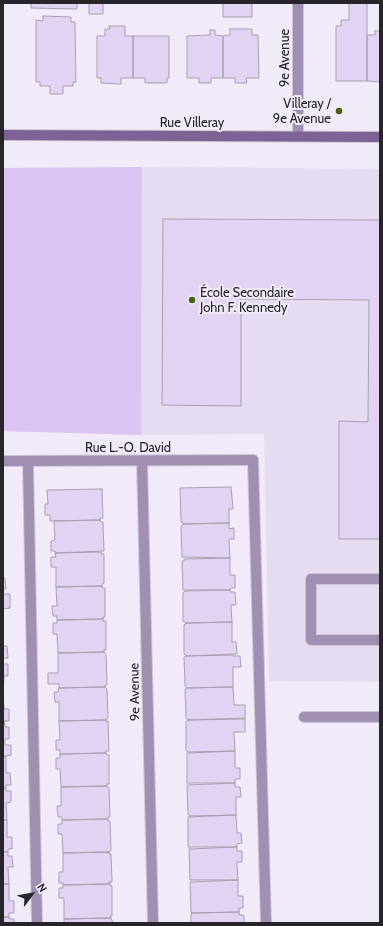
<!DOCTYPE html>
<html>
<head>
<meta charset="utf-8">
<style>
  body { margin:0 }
  #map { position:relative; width:383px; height:926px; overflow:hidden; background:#f1eaf8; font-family:Cabin,sans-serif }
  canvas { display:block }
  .frame { position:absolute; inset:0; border:4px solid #27242a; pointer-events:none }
  .north { position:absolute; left:12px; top:874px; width:40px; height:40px; -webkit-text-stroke:3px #f1eaf8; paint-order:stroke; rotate:58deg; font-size:11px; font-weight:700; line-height:16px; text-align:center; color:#27242a }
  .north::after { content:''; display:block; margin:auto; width:14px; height:18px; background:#27242a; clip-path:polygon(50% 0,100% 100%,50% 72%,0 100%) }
</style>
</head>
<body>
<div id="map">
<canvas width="383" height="926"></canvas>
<div class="frame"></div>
<div class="north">N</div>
</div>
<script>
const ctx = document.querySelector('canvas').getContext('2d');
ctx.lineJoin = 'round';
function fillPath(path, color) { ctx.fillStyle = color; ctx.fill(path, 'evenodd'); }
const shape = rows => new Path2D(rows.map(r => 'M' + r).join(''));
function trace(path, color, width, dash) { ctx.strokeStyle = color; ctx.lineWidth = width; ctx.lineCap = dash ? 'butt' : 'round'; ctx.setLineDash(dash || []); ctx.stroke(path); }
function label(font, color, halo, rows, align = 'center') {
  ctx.font = font + ' Cabin,sans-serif'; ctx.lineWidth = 4; ctx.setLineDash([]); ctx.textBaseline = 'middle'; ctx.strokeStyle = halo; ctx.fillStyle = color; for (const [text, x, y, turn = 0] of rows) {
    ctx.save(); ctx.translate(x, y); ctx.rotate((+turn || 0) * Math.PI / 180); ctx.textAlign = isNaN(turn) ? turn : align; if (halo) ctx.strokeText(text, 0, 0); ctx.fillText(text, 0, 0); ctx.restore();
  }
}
fillPath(shape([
  [186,167,380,169,380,682,269,681,264,434,141,435,3,431,3,168]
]), '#e6dcf1');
fillPath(shape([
  [142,167,141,435,3,431,3,168]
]), '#dbc3f4');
const building = shape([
  [31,3,77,3,77,9,31,8,31,3],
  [89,3,103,3,103,14,89,14,89,3],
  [223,3,252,3,252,17,223,17,223,3],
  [349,3,367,3,367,81,336,81,336,26,341,26,341,20,349,20,349,3],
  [43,16,71,17,71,22,75,22,76,82,73,82,73,86,63,86,63,94,50,94,50,86,40,86,40,82,36,82,36,20,43,21,43,16],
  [109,26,125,26,125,36,133,36,133,78,121,78,121,84,101,83,101,78,97,78,97,36,105,36,105,29,110,29,109,26],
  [230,29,252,29,252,35,258,35,259,78,246,78,247,83,235,83,235,78,223,78,223,36,230,35,230,29],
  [210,30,215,30,215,35,223,36,223,78,211,78,211,83,199,83,199,78,187,78,187,36,210,35,210,30],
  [375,31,380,31,380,82,367,81,367,35,375,35,375,31],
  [133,36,169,36,169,78,167,78,167,83,145,83,145,78,133,78,133,36],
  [163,219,380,220,380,539,339,539,339,421,368,422,369,300,241,299,241,406,162,405,163,219],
  [231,487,233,509,229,509,229,523,183,524,183,522,181,522,180,488,231,487],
  [102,489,103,518,100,518,100,520,50,521,50,515,45,515,45,504,48,504,47,490,102,489],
  [100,520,101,522,103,522,104,551,55,553,55,551,51,551,51,541,55,540,54,521,100,520],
  [229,523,229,529,234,528,234,539,229,539,230,558,182,557,181,526,183,524,229,523],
  [101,552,101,554,104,554,104,583,102,584,102,586,56,587,56,567,51,567,51,557,56,557,55,553,101,552],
  [230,558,230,575,235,575,235,588,231,588,230,590,183,590,182,561,184,561,184,559,230,558],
  [3,578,5,578,6,589,3,589,3,578],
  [102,586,102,588,105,588,105,617,103,617,103,619,57,620,57,616,53,616,52,606,57,606,56,587,102,586],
  [230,590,231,592,235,592,236,605,231,605,232,622,186,623,183,621,183,593,185,591,230,590],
  [3,594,10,594,10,608,3,609,3,594],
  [103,619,103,621,106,621,106,650,104,650,104,652,58,653,57,634,53,634,53,623,57,623,57,620,103,619],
  [232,622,232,642,236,642,237,654,186,656,184,654,184,625,186,623,232,622],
  [3,646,7,646,8,658,3,658,3,646],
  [104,652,106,654,107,685,105,685,105,687,59,688,59,684,48,684,48,673,58,673,58,653,104,652],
  [232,655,232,656,240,656,241,667,233,667,233,687,187,688,185,686,184,657,186,656,232,655],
  [3,664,8,664,8,676,4,676,3,693,3,664],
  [105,687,107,689,108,717,106,720,59,721,59,702,55,702,54,692,58,692,59,688,105,687],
  [233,687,234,705,245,705,245,718,188,720,186,718,185,689,187,688,233,687],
  [3,693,4,709,9,709,9,721,4,721,5,724,3,724,3,693],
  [245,719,245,732,234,732,235,751,188,752,186,750,186,722,188,720,245,719],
  [106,720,106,722,108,721,109,751,106,751,106,753,60,754,60,750,56,750,56,740,60,740,59,721,106,720],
  [3,724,5,724,5,727,9,727,9,739,5,739,5,745,11,745,11,755,6,756,3,756,3,724],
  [235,751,235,768,240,768,240,779,235,779,235,783,187,783,187,753,235,751],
  [106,753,107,755,109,755,109,784,107,784,107,786,61,787,60,769,56,769,56,758,60,758,60,754,106,753],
  [3,756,6,756,6,773,10,773,11,785,6,785,6,788,3,788,3,756],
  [235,783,235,787,240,787,241,797,236,797,236,815,190,816,188,814,187,785,235,783],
  [107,786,109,788,110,817,108,817,108,819,62,820,62,817,58,817,57,806,61,806,61,787,107,786],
  [3,788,6,788,6,791,11,791,11,802,6,803,7,820,3,820,3,788],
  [236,815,237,833,241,833,242,843,237,844,237,847,188,847,188,817,236,815],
  [108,819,108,821,110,821,111,850,109,852,63,853,62,834,58,834,58,824,62,824,62,820,108,819],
  [3,820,7,820,7,837,12,837,12,849,8,849,8,852,3,852,3,820],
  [237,847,237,851,242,851,242,862,237,862,238,880,190,880,189,849,237,847],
  [3,852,8,852,8,856,12,856,13,867,8,867,9,884,3,884,3,852],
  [109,852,109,854,111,854,112,882,109,882,110,884,63,885,63,883,59,883,59,872,63,872,63,853,109,852],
  [238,880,238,896,243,896,243,908,239,908,239,912,192,913,191,912,190,882,238,880],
  [3,884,9,884,9,901,14,901,14,913,9,913,9,917,3,917,3,884],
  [110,884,110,886,112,886,112,916,110,916,111,918,64,919,64,898,59,898,59,888,63,888,63,885,110,884],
  [239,912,239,915,244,915,244,923,191,923,191,914,192,913,239,912],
  [3,917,9,917,9,919,14,919,14,923,3,923,3,917],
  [111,918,113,923,64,923,64,919,111,918]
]);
fillPath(building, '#e2d2f4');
trace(building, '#a7a1ae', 1);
const lane = shape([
  [253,460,266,923],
  [28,461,37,923],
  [380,579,311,579,311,640,380,640],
  [304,717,380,717]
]);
const street = shape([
  [298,3,298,136],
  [3,461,253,460],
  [142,461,153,923]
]);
const secondary = shape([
  [3,135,380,137]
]);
trace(lane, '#cdc6d3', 12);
trace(street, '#cdc6d3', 12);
trace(secondary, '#cdc6d3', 12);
trace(lane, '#a18fb3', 10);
trace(street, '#a18fb3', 10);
trace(secondary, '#7d6296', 10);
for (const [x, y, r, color] of [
  [339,111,4,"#456011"],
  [192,300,4,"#456011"]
]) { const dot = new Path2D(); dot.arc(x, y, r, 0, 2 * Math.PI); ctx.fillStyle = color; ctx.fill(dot); trace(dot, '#f1eaf8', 1.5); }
label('13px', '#27242a', '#f1eaf8', [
  ["9e Avenue",285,58,-90],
  ["Rue Villeray",192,123],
  ["Rue L.-O. David",128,448],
  ["9e Avenue",135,692,-91]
]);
label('13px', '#27242a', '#f1eaf8', [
  ["Villeray /",331,104],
  ["9e Avenue",331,119],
  ["École Secondaire",200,293,"left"],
  ["John F. Kennedy",200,308,"left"]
], 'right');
</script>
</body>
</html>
